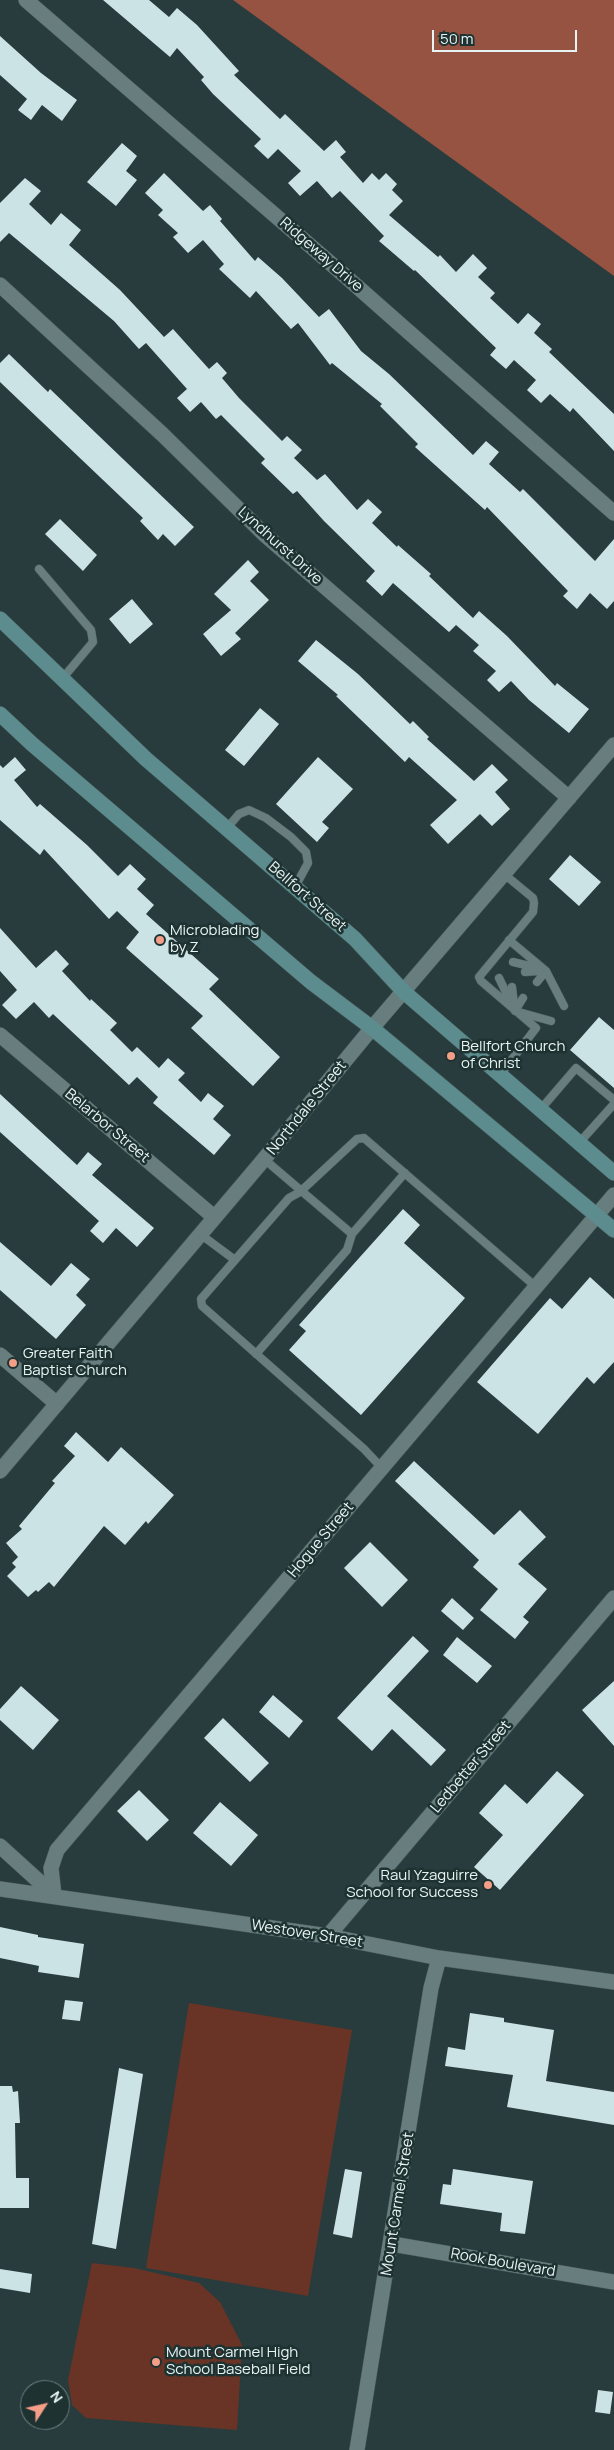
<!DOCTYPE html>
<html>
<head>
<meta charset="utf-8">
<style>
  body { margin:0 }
  #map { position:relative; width:614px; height:2450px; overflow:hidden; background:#283c3d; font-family:Manrope,sans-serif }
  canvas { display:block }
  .north { position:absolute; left:20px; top:2380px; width:50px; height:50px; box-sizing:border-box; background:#1e3232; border:1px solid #6f8080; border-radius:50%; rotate:55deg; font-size:14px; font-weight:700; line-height:20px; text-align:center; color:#e8f4f4 }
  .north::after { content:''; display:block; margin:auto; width:18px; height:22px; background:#f49e87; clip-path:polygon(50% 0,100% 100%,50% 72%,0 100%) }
  .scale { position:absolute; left:432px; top:30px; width:145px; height:22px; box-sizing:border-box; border:2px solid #e8f4f4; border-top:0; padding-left:6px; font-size:15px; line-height:18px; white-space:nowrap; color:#e8f4f4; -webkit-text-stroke:4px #1e3232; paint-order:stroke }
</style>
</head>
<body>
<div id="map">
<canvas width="614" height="2450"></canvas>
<div class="north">N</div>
<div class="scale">50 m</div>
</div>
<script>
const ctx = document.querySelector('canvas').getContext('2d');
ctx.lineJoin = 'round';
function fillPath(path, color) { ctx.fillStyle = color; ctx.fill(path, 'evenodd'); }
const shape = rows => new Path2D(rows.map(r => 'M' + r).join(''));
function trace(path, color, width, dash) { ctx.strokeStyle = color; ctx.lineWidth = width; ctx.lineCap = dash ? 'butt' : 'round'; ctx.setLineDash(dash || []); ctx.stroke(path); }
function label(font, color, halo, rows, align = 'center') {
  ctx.font = font + ' Manrope,sans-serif'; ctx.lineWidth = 5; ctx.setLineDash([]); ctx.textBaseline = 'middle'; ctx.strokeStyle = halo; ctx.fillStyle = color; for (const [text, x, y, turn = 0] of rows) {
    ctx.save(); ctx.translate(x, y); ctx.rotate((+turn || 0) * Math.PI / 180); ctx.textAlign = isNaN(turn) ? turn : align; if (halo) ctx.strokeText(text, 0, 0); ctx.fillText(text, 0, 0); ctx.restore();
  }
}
fillPath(shape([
  [189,2003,352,2030,308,2296,146,2268],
  [92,2263,134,2268,199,2283,220,2302,242,2345,237,2430,86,2418,72,2405,68,2380]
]), '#693426');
fillPath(shape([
  [233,0,614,0,614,276]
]), '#965341');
fillPath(shape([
  [103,0,149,0,169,17,177,8,197,25,239,71,234,75,280,119,285,114,324,151,336,140,346,152,340,157,363,183,372,173,379,180,386,173,397,184,392,190,403,201,389,215,438,257,440,255,456,272,473,254,487,268,478,277,495,293,490,298,518,324,528,313,541,324,534,333,552,349,549,352,614,414,614,451,573,408,570,412,550,394,541,403,527,390,536,380,514,360,506,369,490,355,496,348,415,270,414,271,379,241,384,236,340,191,332,198,317,181,300,196,288,183,301,171,278,149,268,159,254,146,261,139,213,94,201,80,204,77,177,48,170,57],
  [0,36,41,73,77,100,62,121,42,105,31,120,18,110,27,99,0,75],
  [122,143,137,156,126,171,137,180,116,206,87,182],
  [164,173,203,211,210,205,222,219,220,221,255,261,258,257,282,278,319,317,329,309,361,351,389,374,473,455,486,441,499,452,489,464,520,492,523,489,595,561,614,539,614,601,607,609,590,593,577,609,563,596,568,591,487,507,485,510,415,447,418,444,380,406,382,404,332,363,330,365,298,323,291,329,256,291,250,298,219,269,224,264,203,240,188,253,173,237,178,233,158,215,163,210,145,193],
  [25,178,41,191,29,204,51,225,61,213,81,230,69,245,120,290,164,337,173,329,209,369,217,362,227,373,222,378,239,398,282,441,287,436,302,450,294,458,317,480,325,474,357,510,368,499,382,512,372,523,397,547,398,545,431,574,429,576,473,618,479,611,507,636,555,686,557,683,589,709,569,733,529,700,511,681,499,692,487,680,496,671,473,651,479,645,456,625,449,632,393,583,382,596,366,581,375,571,324,521,297,491,293,494,261,463,265,459,221,415,216,419,201,402,190,412,177,398,187,389,146,343,139,349,114,321,9,233,0,242,0,203],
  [9,354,48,392,50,389,194,527,175,546,163,534,158,540,140,521,143,518,0,382,0,363],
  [60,519,97,555,83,571,45,534],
  [248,560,259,572,250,581,269,600,235,633,241,639,221,656,203,634,231,610,214,594],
  [132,599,153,624,130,644,109,619],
  [316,640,358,674,410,724,413,721,429,737,427,739,474,781,492,764,508,780,495,792,510,809,492,826,480,814,448,844,430,825,457,800,409,757,405,762,336,696,338,695,298,661],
  [260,708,279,724,244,766,225,750],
  [15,757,26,770,14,780,37,807,40,804,87,845,118,876,130,864,146,879,137,889,154,905,146,914,219,979,209,989,280,1057,253,1086,191,1028,203,1016,126,948,139,932,117,911,109,919,44,849,40,855,0,820,0,765,3,768],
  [318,757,353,789,322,822,329,828,317,842,276,804],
  [570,855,601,882,579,906,549,879],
  [0,928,36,968,56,950,69,964,62,971,90,1001,91,999,117,1023,110,1030,132,1052,137,1047,159,1068,168,1058,185,1073,178,1080,201,1102,208,1093,224,1106,213,1119,231,1135,214,1155,153,1103,158,1097,137,1077,129,1085,53,1014,49,1018,34,1002,16,1019,2,1005,17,990,0,971],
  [599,1017,614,1030,614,1088,570,1050],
  [0,1094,77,1165,88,1152,102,1164,92,1175,154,1228,137,1247,116,1228,103,1243,90,1231,99,1221,0,1132],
  [403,1209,420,1225,404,1243,465,1298,361,1415,289,1350,306,1331,299,1325],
  [0,1242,51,1286,71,1263,90,1279,76,1295,86,1305,56,1339,0,1290],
  [590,1277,614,1299,614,1362,594,1384,587,1377,538,1434,477,1382,550,1298,562,1309],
  [76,1432,108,1462,121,1447,174,1495,148,1524,146,1521,125,1545,104,1526,54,1587,49,1582,38,1592,36,1590,28,1597,7,1576,16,1567,12,1563,18,1557,6,1543,22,1529,19,1526,55,1483,52,1481,75,1456,64,1446],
  [414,1461,494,1535,520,1510,546,1537,518,1564,547,1589,523,1617,529,1622,515,1639,480,1610,498,1589,473,1567,479,1560,395,1481],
  [370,1542,408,1580,382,1607,344,1568],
  [452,1598,474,1618,463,1630,441,1611],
  [413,1636,429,1651,387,1696,446,1750,431,1766,392,1729,372,1751,337,1718],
  [457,1637,492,1666,477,1683,443,1655],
  [614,1681,614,1746,582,1710],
  [21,1686,59,1720,33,1750,0,1720,0,1709],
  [273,1695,303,1721,289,1738,259,1712],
  [223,1718,269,1763,250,1782,204,1738],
  [557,1771,584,1795,500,1890,474,1867,503,1835,479,1813,505,1784,527,1804],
  [139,1790,169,1820,147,1841,117,1811],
  [220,1802,258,1835,231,1866,193,1833],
  [0,1927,38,1935,38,1937,84,1944,79,1978,38,1972,39,1966,0,1958],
  [65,2000,83,2002,80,2021,62,2019],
  [470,2013,504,2018,504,2022,554,2030,546,2081,614,2092,614,2125,507,2107,513,2075,445,2066,448,2047,465,2050],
  [119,2068,143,2074,116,2249,92,2244],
  [0,2086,12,2086,13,2092,18,2091,20,2123,15,2123,16,2178,29,2178,29,2208,0,2208],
  [345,2169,362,2172,352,2238,333,2234],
  [453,2169,533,2181,525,2234,500,2231,502,2213,440,2204,443,2184,451,2185],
  [0,2269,32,2274,30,2293,0,2288],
  [598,2390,613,2392,610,2414,595,2412]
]), '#cbe3e4');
const lane = shape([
  [39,569,91,630,93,642,62,679],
  [227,828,239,814,249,810,266,818,291,837,306,852,308,863,295,887],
  [509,940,546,971,564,1006],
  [513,962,542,969],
  [525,972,539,971],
  [499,978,515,1011,551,1021],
  [537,982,546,971],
  [512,987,514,1004],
  [515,1011,523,998],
  [500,1075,536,1028,481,981,479,977,533,912,534,903,533,898,504,874],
  [540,1110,576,1068,614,1100],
  [579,1143,614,1104],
  [264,1159,352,1234],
  [200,1234,235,1260],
  [256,1354,347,1250,352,1234,405,1173],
  [382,1468,364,1449,202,1306,201,1299,289,1198,300,1192,357,1139,364,1138,535,1286]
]);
const street = shape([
  [26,0,344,275,614,513],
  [0,285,162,434,264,534,569,798],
  [0,1035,214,1217],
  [0,1355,57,1404],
  [0,1471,260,1164,372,1028,614,745],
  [0,1846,54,1895],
  [0,1889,328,1936,439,1958,614,1982],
  [54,1895,51,1868,57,1850,614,1195],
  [328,1936,614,1598],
  [392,2244,614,2282],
  [357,2450,431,1988,439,1958]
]);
const secondary = shape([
  [0,619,146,759,355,939,404,992,614,1173],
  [0,714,32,744,311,982,372,1028,614,1230]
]);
trace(lane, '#47595a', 9);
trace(street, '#47595a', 16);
trace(secondary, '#47595a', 16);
trace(lane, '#677d7e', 8);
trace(street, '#677d7e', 15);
trace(secondary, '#5c8c8e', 15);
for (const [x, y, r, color] of [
  [160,940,5,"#f49e87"],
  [451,1056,5,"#f49e87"],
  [13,1363,5,"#f49e87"],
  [488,1885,5,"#f49e87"],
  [156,2362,5,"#f49e87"]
]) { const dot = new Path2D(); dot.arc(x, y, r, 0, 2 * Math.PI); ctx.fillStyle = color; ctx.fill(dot); trace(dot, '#1e3232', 2); }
label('15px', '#e8f4f4', '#1e3232', [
  ["Ridgeway Drive",321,255,41],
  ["Lyndhurst Drive",280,546,42],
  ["Bellfort Street",307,897,41],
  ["Northdale Street",307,1108,-51],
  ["Belarbor Street",107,1126,40],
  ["Hogue Street",321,1540,-50],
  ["Ledbetter Street",471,1767,-50],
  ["Westover Street",307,1934,9],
  ["Mount Carmel Street",398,2204,-81],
  ["Rook Boulevard",503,2263,10]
]);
label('15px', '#e8f4f4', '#1e3232', [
  ["Microblading",170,931],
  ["by Z",170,948],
  ["Bellfort Church",461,1047],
  ["of Christ",461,1064],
  ["Greater Faith",23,1354],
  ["Baptist Church",23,1371],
  ["Raul Yzaguirre",478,1876,"right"],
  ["School for Success",478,1893,"right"],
  ["Mount Carmel High",166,2353],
  ["School Baseball Field",166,2370]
], 'left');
</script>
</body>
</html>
